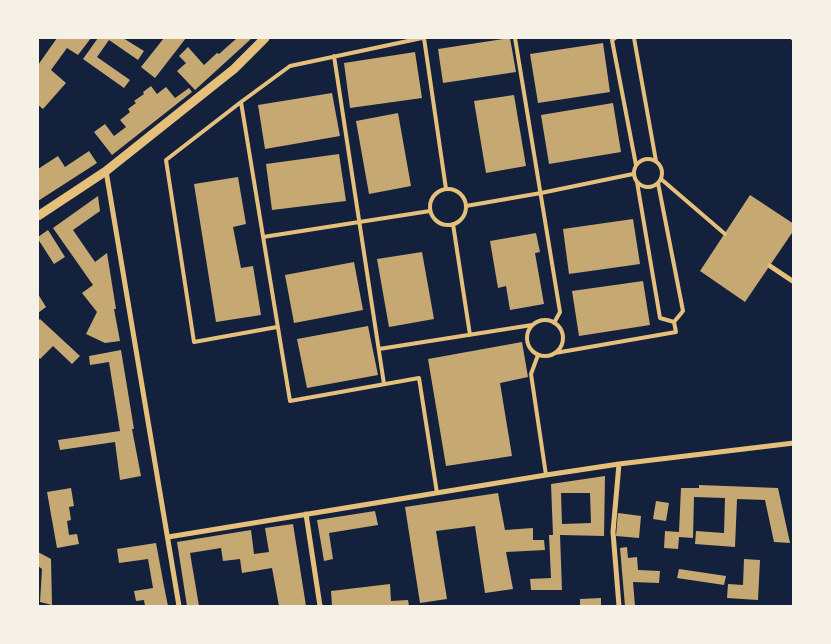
<!DOCTYPE html>
<html>
<head>
<meta charset="utf-8">
<style>
  body { margin:0 }
  #map { position:relative; width:831px; height:644px; overflow:hidden; background:#14213d; font-family:Ubuntu,sans-serif }
  canvas { display:block }
  .frame { position:absolute; inset:0; border:39px solid #f6f1e7; pointer-events:none }
</style>
</head>
<body>
<div id="map">
<canvas width="831" height="644"></canvas>
<div class="frame"></div>
</div>
<script>
const ctx = document.querySelector('canvas').getContext('2d');
ctx.lineJoin = 'round';
function fillPath(path, color) { ctx.fillStyle = color; ctx.fill(path, 'evenodd'); }
const shape = rows => new Path2D(rows.map(r => 'M' + r).join(''));
function trace(path, color, width, dash) { ctx.strokeStyle = color; ctx.lineWidth = width; ctx.lineCap = dash ? 'butt' : 'round'; ctx.setLineDash(dash || []); ctx.stroke(path); }
fillPath(shape([
  [57,38,91,38,78,55,67,48,51,70,66,83,43,109,38,105,38,65],
  [98,38,123,38,144,51,138,60,109,40,97,57,130,80,124,88,83,59],
  [164,38,186,38,155,78,141,67],
  [237,38,252,38,195,90,177,71,186,63,179,56,188,47,204,65,217,53,219,54],
  [510,38,516,72,443,83,438,49],
  [603,43,610,92,538,103,530,54],
  [415,52,422,98,350,108,344,63],
  [151,86,157,94,166,87,175,98,189,88,192,92,112,155,94,132,105,124,114,136,126,127,120,120,130,112,128,109,136,103,134,101,144,94,143,92],
  [332,93,340,136,265,149,258,105],
  [514,95,526,166,486,173,474,101],
  [613,103,621,152,549,164,541,115],
  [398,113,411,186,369,194,356,121],
  [89,151,97,163,38,201,38,169,58,156,65,167],
  [339,154,346,201,272,210,266,164],
  [238,177,246,224,233,227,241,268,253,266,261,315,216,322,194,184],
  [750,195,794,224,794,230,745,302,700,271],
  [98,196,100,211,73,230,95,262,107,253,116,309,114,309,120,341,105,343,86,334,97,312,82,293,93,285,53,228],
  [633,219,640,264,569,274,563,229],
  [48,230,65,257,54,264,38,239,38,237],
  [536,233,540,252,535,253,544,304,510,310,506,286,498,288,490,241],
  [422,252,434,319,389,327,377,259],
  [354,262,363,310,294,323,285,275],
  [643,281,650,325,579,336,572,291],
  [38,294,46,307,38,313],
  [40,319,80,356,72,364,53,346,40,359,38,357,38,321],
  [368,326,378,375,307,388,297,339],
  [522,342,528,377,500,383,512,456,446,466,428,359],
  [121,350,134,429,132,429,141,476,120,480,115,442,60,450,58,440,120,431,109,362,90,365,89,356],
  [605,476,604,536,560,535,562,590,531,590,530,579,551,578,549,535,553,535,551,484],
  [561,493,590,493,591,523,562,524],
  [699,485,778,488,790,543,774,542,765,500,737,499,735,547,695,544,696,531,724,533,725,498,694,497,693,538,679,537,678,549,664,548,665,531,679,532,681,488,699,488],
  [71,488,74,506,69,507,71,520,67,521,69,535,77,534,79,544,57,548,47,492],
  [498,493,505,530,533,528,533,540,544,540,545,550,506,552,513,589,485,593,475,526,436,531,447,599,420,603,405,507],
  [656,501,669,503,666,521,653,519],
  [375,511,378,525,329,533,333,559,324,561,317,520],
  [618,513,641,516,639,538,616,536],
  [293,524,306,606,279,606,272,568,242,573,240,559,223,561,221,548,190,553,199,606,187,606,177,542,251,530,254,554,269,552,265,528],
  [156,543,164,586,168,606,145,606,144,600,136,601,134,591,153,588,148,559,119,563,117,549],
  [627,547,628,558,637,557,638,570,660,571,659,583,633,582,635,606,625,606,620,548],
  [38,552,51,559,52,605,40,602,42,569,38,566],
  [744,559,760,560,758,600,727,598,728,584,743,585],
  [679,569,726,576,724,585,677,578],
  [390,584,391,601,408,600,409,606,332,606,331,591],
  [601,598,601,606,580,606,580,599]
]), '#c6a872');
trace(shape([
  [424,38,446,189],
  [515,38,560,312,554,323],
  [615,38,612,40,636,165],
  [634,38,656,161],
  [334,56,384,384],
  [241,102,290,66,422,38],
  '634 173a14 14 0 1 1 28 0a14 14 0 1 1-28 0Z',
  [661,179,725,234],
  [637,182,660,318,674,322],
  '430 207a18 18 0 1 1 36 0a18 18 0 1 1-36 0Z',
  [466,206,541,193,633,174],
  [453,224,470,335],
  [263,237,430,211],
  '527 338a18 18 0 1 1 36 0a18 18 0 1 1-36 0Z',
  [277,327,194,342,166,160,241,102,290,401,419,378,437,493],
  [379,349,532,325],
  [555,353,676,332,674,322,683,311,658,183],
  [538,355,531,374,546,475]
]), '#e5c07b', 4);
trace(shape([
  [793,38,794,38],
  [106,171,179,606],
  [770,266,794,282],
  [619,464,613,532,619,606],
  [306,514,320,606],
  [168,537,546,475,619,464,794,443]
]), '#e5c07b', 5);
trace(shape([
  [38,216,106,171,234,69,265,38]
]), '#e5c07b', 9);
</script>
</body>
</html>
